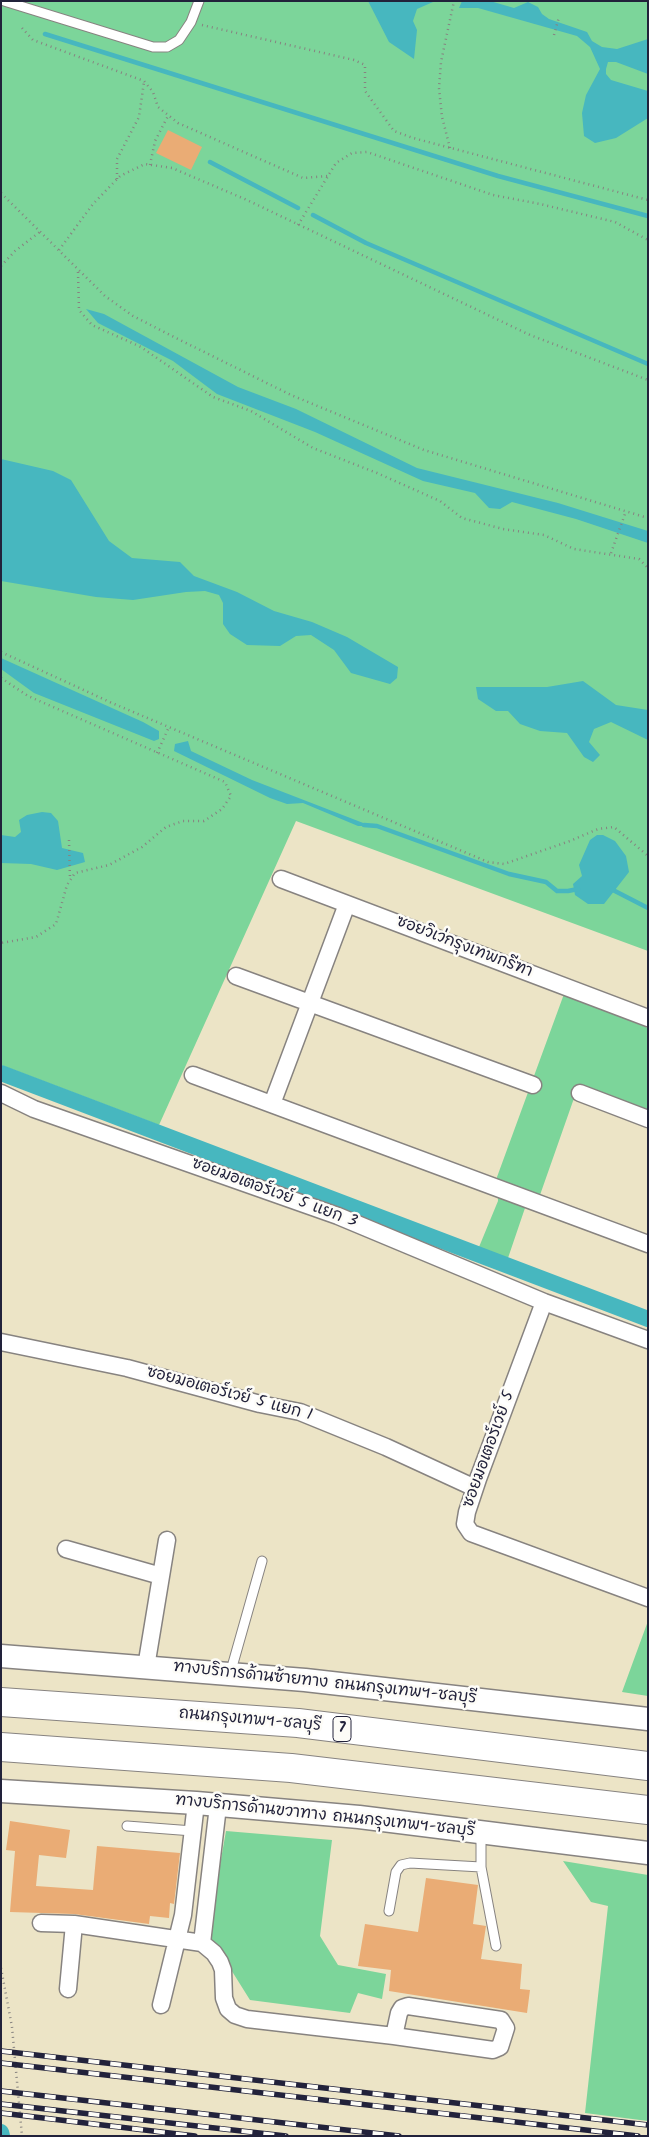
<!DOCTYPE html>
<html>
<head>
<meta charset="utf-8">
<style>
  body { margin:0 }
  #map { position:relative; width:649px; height:2137px; overflow:hidden; background:#ece4c6; font-family:Kalam,sans-serif }
  canvas { display:block }
  .frame { position:absolute; inset:0; border:2px solid #22223b; pointer-events:none }
</style>
</head>
<body>
<div id="map">
<canvas width="649" height="2137"></canvas>
<div class="frame"></div>
</div>
<script>
const ctx = document.querySelector('canvas').getContext('2d');
ctx.lineJoin = 'round';
function fillPath(path, color) { ctx.fillStyle = color; ctx.fill(path, 'evenodd'); }
const shape = rows => new Path2D(rows.map(r => 'M' + r).join(''));
function trace(path, color, width, dash) { ctx.strokeStyle = color; ctx.lineWidth = width; ctx.lineCap = dash ? 'butt' : 'round'; ctx.setLineDash(dash || []); ctx.stroke(path); }
function label(font, color, halo, rows, align = 'center') {
  ctx.font = font + ' Kalam,"Playpen Sans Thai",sans-serif'; ctx.lineWidth = 5; ctx.setLineDash([]); ctx.textBaseline = 'middle'; ctx.strokeStyle = halo; ctx.fillStyle = color; for (const [text, x, y, turn = 0] of rows) {
    ctx.save(); ctx.translate(x, y); ctx.rotate((+turn || 0) * Math.PI / 180); ctx.textAlign = isNaN(turn) ? turn : align; if (halo) ctx.strokeText(text, 0, 0); ctx.fillText(text, 0, 0); ctx.restore();
  }
}
fillPath(shape([
  [1,1,648,1,648,951,296,821,159,1125,1,1065],
  [564,994,648,1028,648,1110,579,1084,540,1195,525,1208,508,1258,479,1247,498,1201,497,1177],
  [648,1621,648,1696,622,1692],
  [226,1831,332,1840,320,1936,338,1965,386,1974,382,1999,358,1993,350,2013,250,2000,208,1933],
  [563,1861,648,1875,648,2121,585,2113,608,1906,591,1902]
]), '#7cd59a');
fillPath(shape([
  [368,1,446,1,433,2,417,9,413,21,417,30,414,59,389,42],
  [462,1,490,1,514,8,528,2,538,7,542,14,549,19,587,32,592,41,602,47,617,49,648,39,648,74,616,62,608,62,606,69,606,74,611,80,648,91,648,118,616,138,595,143,584,136,582,113,586,95,600,69,590,47,577,36,478,8,459,8],
  [86,309,104,314,238,387,296,409,417,468,558,503,648,531,648,543,576,519,512,502,500,509,489,508,475,493,423,481,315,432,217,394,173,361,98,323],
  [1,459,53,471,71,480,109,541,132,558,180,562,194,576,237,592,274,611,312,622,347,637,398,667,397,678,390,684,351,673,334,650,311,635,296,636,280,646,247,645,230,634,223,624,223,603,219,595,205,591,186,592,133,600,96,597,1,581],
  [1,658,143,722,159,731,159,739,154,741,34,693,1,669],
  [583,681,616,705,648,710,648,740,611,722,594,729,589,742,600,755,593,762,584,757,567,733,540,731,520,724,508,711,496,711,478,699,476,687,547,687],
  [188,741,191,751,252,780,371,826,358,826,303,803,287,804,270,798,174,751,175,744],
  [42,812,51,813,58,821,62,848,83,853,85,862,57,870,31,864,1,863,1,835,15,837,21,832,19,820,27,815],
  [597,835,603,835,615,841,626,856,629,872,604,904,588,904,575,895,573,884,582,876,579,865,590,840]
]), '#47b7bf');
trace(shape([
  [45,34,498,176,648,216],
  [210,162,298,208],
  [313,215,366,243,648,364],
  [364,825,377,826,509,874,546,882,557,891,568,891,578,889],
  [611,889,648,908]
]), '#47b7bf', 4.5);
trace(shape([
  [1,1073,648,1319],
  [1,2132,2,2136]
]), '#47b7bf', 16);
fillPath(shape([
  [168,130,202,147,191,170,156,153],
  [10,1821,70,1830,66,1858,39,1855,36,1886,93,1890,97,1846,180,1853,174,1904,170,1903,169,1918,150,1916,149,1924,74,1914,10,1912,15,1851,6,1850],
  [426,1878,478,1885,473,1924,486,1926,481,1959,522,1964,520,1989,530,1990,527,2013,389,1991,391,1970,358,1966,365,1924,418,1932]
]), '#eaac75');
const lane = shape([
  [4,1,153,47,167,47,179,40,191,22,199,1],
  [230,1674,262,1561],
  [127,1826,193,1831],
  [481,1833,481,1867,496,1946],
  [389,1911,396,1872,401,1865,410,1863,481,1867]
]);
const street = shape([
  [281,879,648,1018],
  [236,976,533,1085],
  [193,1075,648,1244],
  [1,1093,34,1109,338,1216,544,1302,648,1340],
  [580,1093,648,1119],
  [272,1104,347,904],
  [544,1302,478,1479,467,1512,465,1524,471,1533,648,1598],
  [1,1342,127,1368,260,1404,300,1412,386,1447,475,1488],
  [66,1549,161,1576],
  [146,1667,167,1540],
  [218,1806,202,1943,214,1953,220,1962,223,1970,224,1998,228,2009,235,2015,247,2019,394,2036,493,2050,500,2047,506,2028,501,2020,408,2006,402,2008,399,2013,394,2036],
  [41,1923,74,1924,202,1943],
  [68,1989,74,1924],
  [161,2005,183,1915,196,1803]
]);
const secondary = shape([
  [1,1656,305,1680,648,1719],
  [1,1791,196,1803,359,1817,648,1853]
]);
const highway = shape([
  [1,1702,298,1723,648,1766],
  [1,1747,291,1768,648,1810]
]);
trace(lane, '#878380', 11);
trace(street, '#878380', 19);
trace(secondary, '#878380', 25);
trace(highway, '#878380', 30);
trace(shape([
  [202,25,354,60,365,65,365,91,394,131,413,138,648,200],
  [22,28,33,40,144,81,153,92,158,107,178,123,303,178,328,176],
  [554,35,559,17],
  [450,148,442,117,439,88,441,62,454,1],
  [150,165,155,141,168,116],
  [117,179,117,159,139,117,144,82],
  [1,193,105,296,133,316,176,338,291,395,424,450,648,518],
  [298,225,336,163,352,153,367,152,493,195,540,204,615,222,648,240],
  [59,250,93,204,120,176,145,164,172,168,247,200,530,335,648,380],
  [1,266,15,251,41,231],
  [78,272,79,310,92,325,141,347,213,397,251,411,313,448,377,473,440,501,462,518,503,529,544,535,574,549,639,559,648,568],
  [611,553,626,511],
  [1,652,112,703,488,862,504,864,570,841,598,829,614,827,648,856],
  [1,678,28,696,225,782,231,796,222,809,204,821,183,821,166,827,142,847,109,865,75,873,67,885,56,924,36,937,1,943],
  [157,753,169,727],
  [69,840,70,879],
  [1,1968,12,2027,22,2136]
]), '#878380', 2.5, [1, 4]);
trace(lane, '#fff', 9);
trace(street, '#fff', 16);
trace(secondary, '#fff', 22);
trace(highway, '#fff', 28);
const rail = shape([
  [1,2051,648,2125],
  [1,2063,638,2136],
  [1,2091,399,2136],
  [1,2104,286,2136],
  [1,2113,195,2136]
]);
trace(rail, '#22223b', 5.5);
trace(rail, '#fdfcf7', 4, [11]);
for (const [x, y, w] of [
  [342,1729,18]
]) { const box = new Path2D(); box.roundRect(x - w / 2, y - 12.5, w, 25, 4); ctx.fillStyle = '#fdfcf7'; ctx.fill(box); trace(box, '#22223b', 1); }
label('bold 15px', '#22223b', null, [
  ["7",342,1729]
]);
label('16px', '#22223b', '#fdfcf7', [
  ["ซอยวิเว่กรุงเทพกรีฑา",464,948,21],
  ["ซอยมอเตอร์เวย์ 5 แยก 3",274,1194,20],
  ["ซอยมอเตอร์เวย์ 5 แยก 1",229,1395,15],
  ["ซอยมอเตอร์เวย์ 5",490,1450,-70],
  ["ทางบริการด้านซ้ายทาง ถนนกรุงเทพฯ-ชลบุรี",325,1684,6],
  ["ถนนกรุงเทพฯ-ชลบุรี",250,1721,5],
  ["ทางบริการด้านขวาทาง ถนนกรุงเทพฯ-ชลบุรี",325,1817,6]
]);
</script>
</body>
</html>
